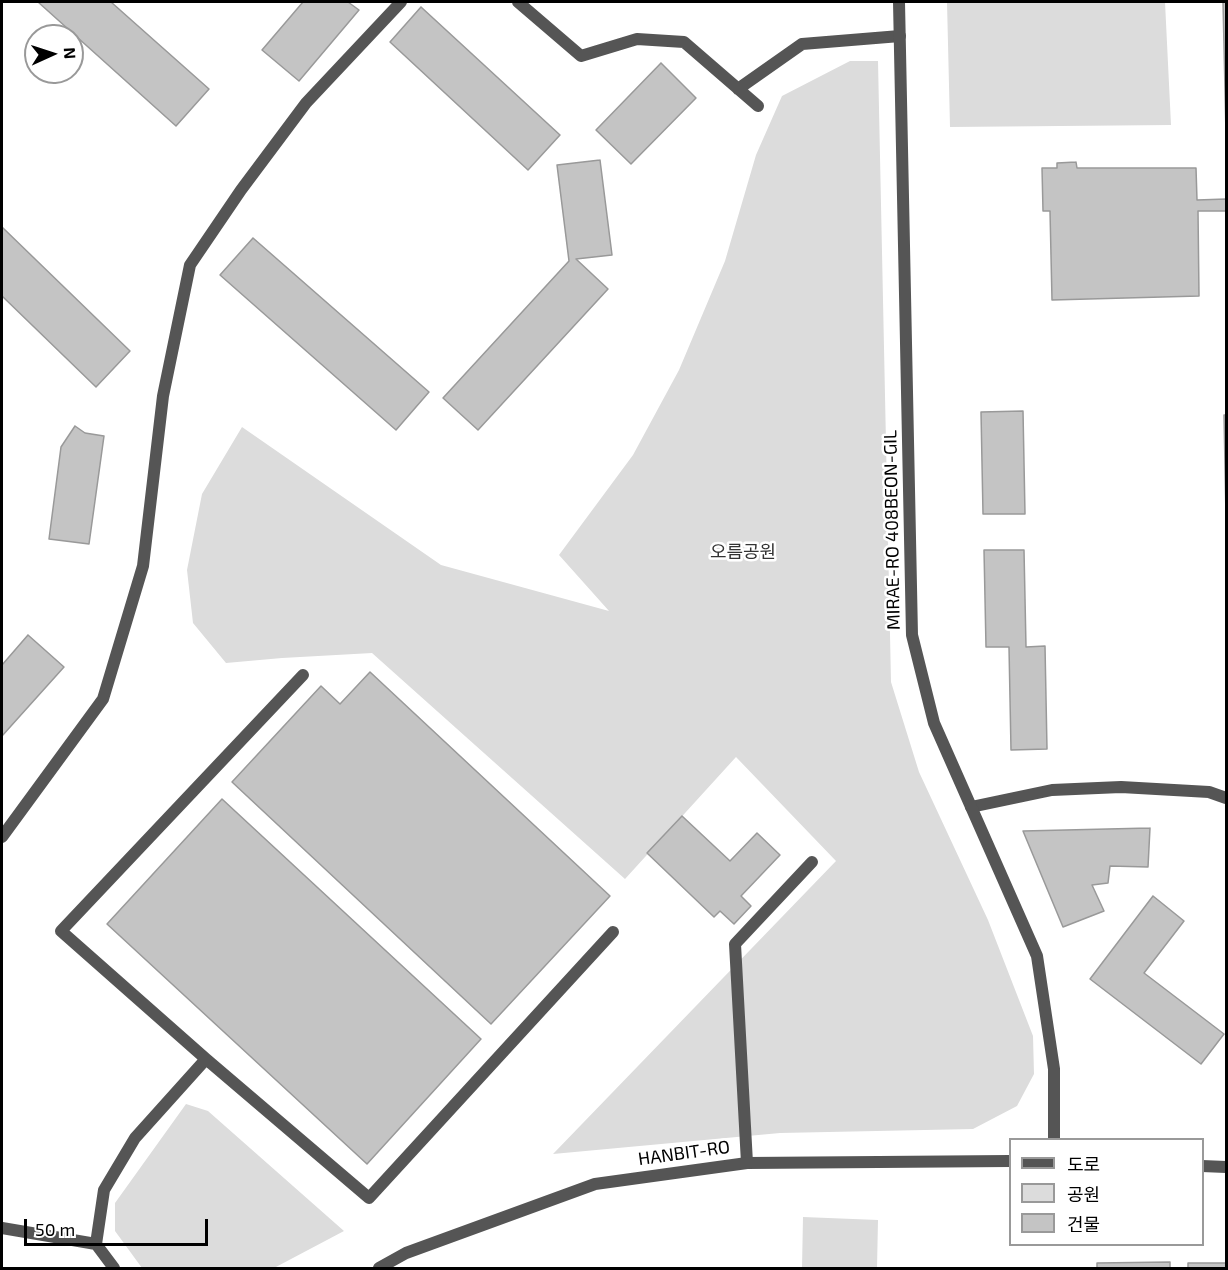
<!DOCTYPE html>
<html>
<head>
<meta charset="utf-8">
<style>
  body { margin:0 }
  #map { position:relative; width:1228px; height:1270px; overflow:hidden; background:#fff; font-family:"Exo 2","Noto Sans KR",sans-serif }
  canvas { display:block }
  .frame { position:absolute; inset:0; border:3px solid #000; pointer-events:none }
  .legend { position:absolute; left:1009px; top:1138px; width:195px; height:108px; box-sizing:border-box; background:#fff; border:2px solid #999; margin:0; padding:8px 10px; list-style:none; font-size:18px; color:#000 }
  .legend li { display:flex; align-items:center; gap:12px; height:30px }
  .legend b { width:30px; border:2px solid #999 }
  .north { position:absolute; left:24px; top:24px; width:60px; height:60px; box-sizing:border-box; background:#fff; border:2px solid #999; border-radius:50%; rotate:87deg; font-size:16px; font-weight:700; line-height:24px; text-align:center; color:#000 }
  .north::after { content:''; display:block; margin:auto; width:21px; height:27px; background:#000; clip-path:polygon(50% 0,100% 100%,50% 72%,0 100%) }
  .scale { position:absolute; left:24px; top:1219px; width:184px; height:27px; box-sizing:border-box; border:3px solid #000; border-top:0; padding-left:8px; font-size:18px; line-height:21px; white-space:nowrap; color:#000; -webkit-text-stroke:4px #fff; paint-order:stroke }
</style>
</head>
<body>
<div id="map">
<canvas width="1228" height="1270"></canvas>
<div class="frame"></div>
<ul class="legend">
<li><b style="height:8px;background:#555"></b>도로</li>
<li><b style="height:16px;background:#dcdcdc"></b>공원</li>
<li><b style="height:16px;background:#c4c4c4"></b>건물</li>
</ul>
<div class="north">N</div>
<div class="scale">50 m</div>
</div>
<script>
const ctx = document.querySelector('canvas').getContext('2d');
ctx.lineJoin = 'round';
function fillPath(path, color) { ctx.fillStyle = color; ctx.fill(path, 'evenodd'); }
const shape = rows => new Path2D(rows.map(r => 'M' + r).join(''));
function trace(path, color, width, dash) { ctx.strokeStyle = color; ctx.lineWidth = width; ctx.lineCap = dash ? 'butt' : 'round'; ctx.setLineDash(dash || []); ctx.stroke(path); }
function label(font, color, halo, rows, align = 'center') {
  ctx.font = font + ' "Exo 2","Noto Sans KR",sans-serif'; ctx.lineWidth = 5; ctx.setLineDash([]); ctx.textBaseline = 'middle'; ctx.strokeStyle = halo; ctx.fillStyle = color; for (const [text, x, y, turn = 0] of rows) {
    ctx.save(); ctx.translate(x, y); ctx.rotate((+turn || 0) * Math.PI / 180); ctx.textAlign = isNaN(turn) ? turn : align; if (halo) ctx.strokeText(text, 0, 0); ctx.fillText(text, 0, 0); ctx.restore();
  }
}
fillPath(shape([
  [947,2,1165,2,1171,125,950,127],
  [850,61,878,61,891,682,919,772,988,920,1033,1036,1034,1074,1017,1106,973,1129,780,1133,553,1154,836,861,736,757,625,879,372,653,282,658,226,663,193,623,187,570,202,494,242,427,441,565,609,611,559,555,633,455,679,370,725,261,756,155,782,96],
  [186,1104,208,1111,344,1231,274,1268,142,1268,115,1231,115,1203],
  [803,1217,878,1220,877,1268,802,1268]
]), '#dcdcdc');
const building = shape([
  [38,2,111,2,209,89,176,126,38,2],
  [303,2,348,2,359,10,299,81,262,50,303,2],
  [1223,2,1226,2,1226,134,1223,2],
  [421,7,560,135,528,170,390,42,421,7],
  [661,63,696,98,631,164,596,130,661,63],
  [600,160,612,255,576,259,608,289,478,430,443,398,569,261,557,165,600,160],
  [1076,162,1077,168,1196,168,1197,200,1226,199,1226,211,1198,211,1199,296,1052,300,1050,211,1043,211,1042,168,1057,168,1057,163,1076,162],
  [2,227,130,351,96,387,2,296,2,227],
  [253,238,429,392,396,430,220,275,253,238],
  [1023,411,1025,514,983,514,981,412,1023,411],
  [1224,415,1226,415,1226,517,1224,415],
  [75,426,85,433,104,436,89,544,49,539,61,447,75,426],
  [984,550,1024,550,1026,647,1045,646,1047,749,1011,750,1009,647,986,647,984,550],
  [28,635,64,667,2,736,2,665,28,635],
  [370,672,610,896,491,1024,232,782,321,686,340,704,370,672],
  [222,799,481,1039,367,1164,107,924,222,799],
  [682,816,730,861,757,833,780,855,741,896,751,906,734,924,720,911,714,917,647,853,682,816],
  [1150,828,1148,867,1110,866,1108,883,1092,885,1104,911,1063,927,1023,831,1150,828],
  [1153,896,1184,921,1144,973,1224,1034,1201,1064,1090,979,1153,896],
  [1170,1262,1170,1268,1097,1268,1097,1263,1170,1262],
  [1188,1263,1226,1263,1226,1268,1188,1268,1188,1263]
]);
fillPath(building, '#c4c4c4');
trace(building, '#999', 1.5);
trace(shape([
  [518,2,581,56,637,39,684,42,758,106],
  [738,89,802,44,900,36],
  [303,675,61,931,206,1059,369,1198,613,932],
  [971,807,1052,790,1121,787,1209,792,1226,798],
  [2,837,103,699,143,566,163,396,190,265,241,190,306,103,401,2],
  [747,1163,735,944,812,862],
  [2,1228,96,1244],
  [114,1268,96,1244,104,1190,135,1138,206,1059]
]), '#555', 12);
trace(shape([
  [899,2,912,635,934,723,1037,956,1054,1069,1054,1140],
  [1202,1166,1226,1167],
  [379,1268,406,1253,595,1184,747,1163,1010,1161]
]), '#555', 12);
label('18px', '#000', '#fff', [
  ["MIRAE-RO 408BEON-GIL",892,530,-91],
  ["HANBIT-RO",684,1153,-8]
]);
label('18px', '#333', '#fff', [
  ["오름공원",743,552]
]);
</script>
</body>
</html>
